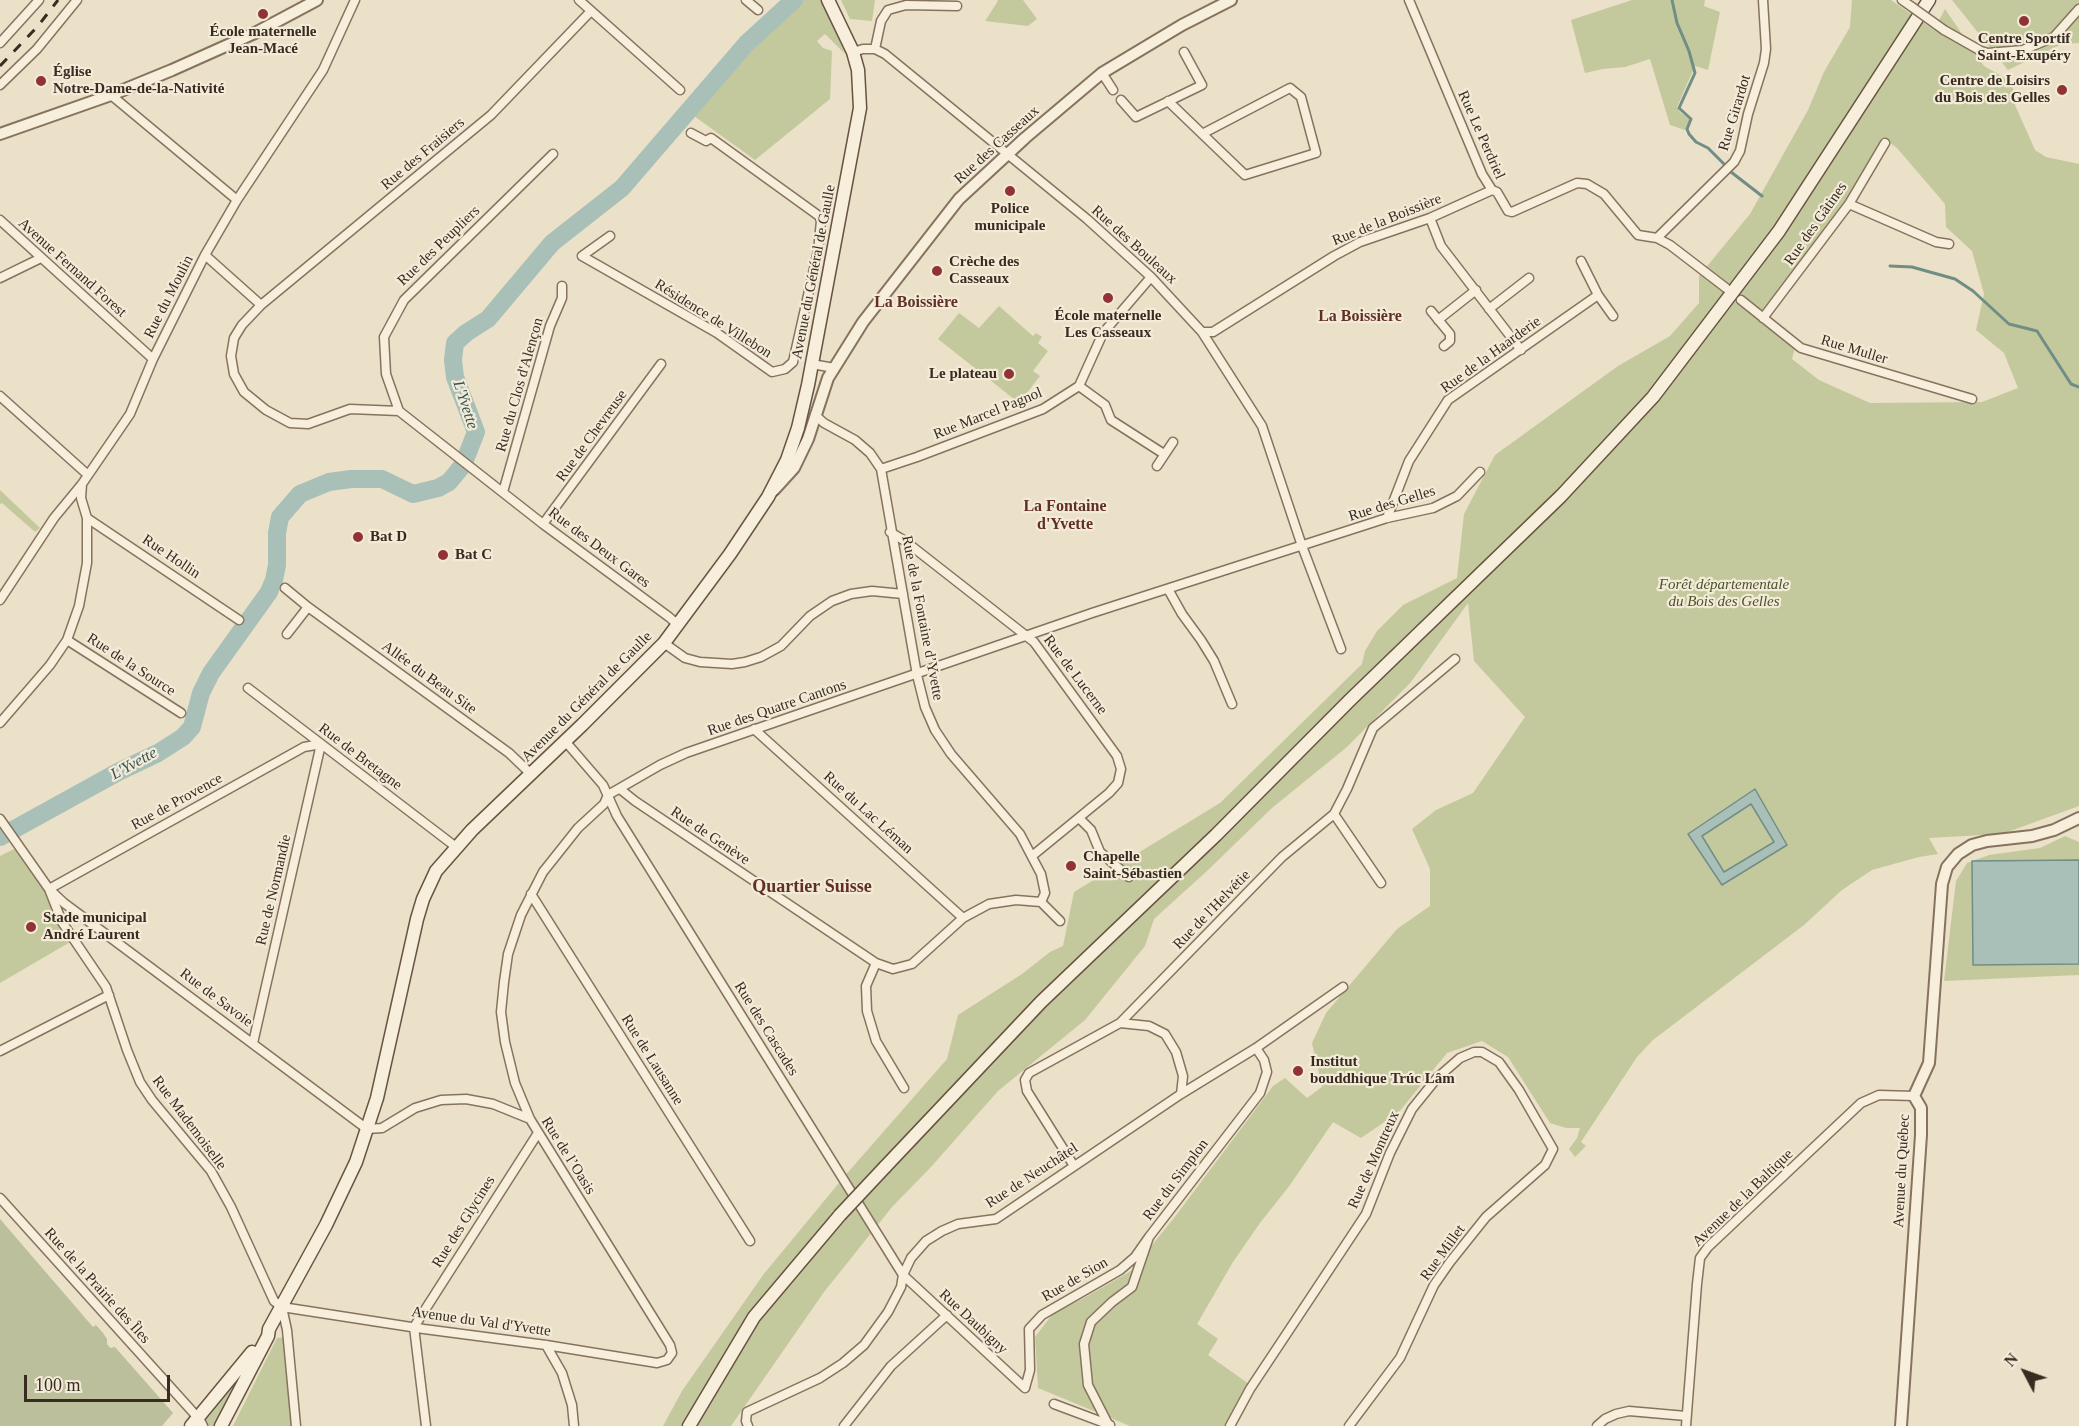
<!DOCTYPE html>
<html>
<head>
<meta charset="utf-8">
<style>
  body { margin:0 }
  #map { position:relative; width:2079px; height:1426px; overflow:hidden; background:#ebe0c8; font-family:Georgia,serif }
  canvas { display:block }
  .north { position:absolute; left:1995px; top:1342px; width:60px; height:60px; -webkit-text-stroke:4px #f3ebd8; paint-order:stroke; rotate:311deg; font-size:16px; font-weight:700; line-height:24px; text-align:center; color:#382c21 }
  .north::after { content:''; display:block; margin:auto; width:21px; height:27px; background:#382c21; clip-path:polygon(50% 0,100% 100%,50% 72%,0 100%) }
  .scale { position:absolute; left:24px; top:1375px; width:146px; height:27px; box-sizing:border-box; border:3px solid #382c21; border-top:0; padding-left:8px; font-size:18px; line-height:21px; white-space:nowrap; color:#382c21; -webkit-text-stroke:4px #f3ebd8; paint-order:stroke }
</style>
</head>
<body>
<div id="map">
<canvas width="2079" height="1426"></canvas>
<div class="north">N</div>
<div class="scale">100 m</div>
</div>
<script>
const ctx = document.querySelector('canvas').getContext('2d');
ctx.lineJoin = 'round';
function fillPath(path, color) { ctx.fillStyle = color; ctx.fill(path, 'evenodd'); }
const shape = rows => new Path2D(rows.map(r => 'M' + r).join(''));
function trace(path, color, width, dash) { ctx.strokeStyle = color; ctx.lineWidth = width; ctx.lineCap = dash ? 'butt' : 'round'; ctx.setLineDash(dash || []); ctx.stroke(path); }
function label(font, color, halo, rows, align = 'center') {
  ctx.font = font + ' Georgia,serif'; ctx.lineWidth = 4.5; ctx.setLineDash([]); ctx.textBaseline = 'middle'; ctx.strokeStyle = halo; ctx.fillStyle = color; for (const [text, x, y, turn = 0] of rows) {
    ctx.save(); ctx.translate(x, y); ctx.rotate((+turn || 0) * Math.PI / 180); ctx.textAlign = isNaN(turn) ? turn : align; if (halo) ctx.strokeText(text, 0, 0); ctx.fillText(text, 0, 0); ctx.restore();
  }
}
fillPath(shape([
  [798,0,822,0,845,54,825,34,817,41,823,48,832,51,830,99,755,160,694,116,751,49],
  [841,0,875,0,872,21,850,19],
  [997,0,1023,0,1037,19,1028,26,985,21,998,1],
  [1632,0,1705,0,1704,6,1720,12,1708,70,1695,66,1677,107,1680,112,1690,120,1685,130,1670,125,1650,59,1625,67,1603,69,1585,73,1571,20],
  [1852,0,1891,0,1934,30,1945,9,1984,66,2012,82,2015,105,2035,150,2046,157,2079,164,2079,806,2002,834,1929,838,1938,854,1919,857,1872,870,1842,890,1804,925,1653,1040,1637,1057,1581,1142,1586,1146,1575,1157,1569,1149,1577,1138,1580,1128,1566,1128,1550,1123,1508,1057,1482,1041,1447,1053,1399,1112,1361,1138,1333,1122,1290,1185,1260,1223,1233,1262,1197,1324,1218,1339,1208,1355,1249,1384,1227,1426,1130,1426,1038,1388,1035,1337,1054,1312,1082,1299,1131,1271,1174,1218,1273,1086,1285,1078,1307,1098,1322,1087,1312,1043,1326,1013,1397,929,1430,906,1430,869,1412,829,1436,810,1473,793,1525,717,1474,661,1468,603,1411,682,1347,747,1272,808,1207,871,1154,919,1145,946,1085,1020,998,1091,931,1167,892,1207,824,1292,731,1426,663,1426,682,1391,763,1275,843,1178,947,1059,958,1015,1022,974,1050,952,1063,946,1074,892,1220,803,1362,664,1365,651,1377,631,1403,605,1457,578,1464,514,1495,455,1618,366,1670,336,1699,303,1699,276,1750,214,1808,110,1824,72,1850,27],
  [1883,138,1897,148,1945,204,1946,227,1972,251,1984,294,1976,330,2004,353,2018,388,1982,402,1870,403,1819,380,1792,359,1795,348,1759,317,1838,212],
  [1952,0,2079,0,2079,43,2062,44,2008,70],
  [999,306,1033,336,1036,333,1042,337,1038,343,1048,351,1033,371,1040,376,1019,403,938,339,959,313,979,328],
  [0,490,40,528,35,532,2,503,0,504],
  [2065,836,2079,842,2079,975,1944,981,1956,881,1967,863,1989,855,2040,848],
  [16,848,40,882,54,913,72,941,0,983,0,856],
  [285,1337,292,1426,233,1426,277,1338],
  [243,1372,218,1426,207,1426,204,1415]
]), '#c4c99d');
fillPath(shape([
  [0,1219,93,1327,96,1325,103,1333,107,1339,107,1344,110,1348,115,1347,173,1413,162,1426,0,1426]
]), '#bbbf9b');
const water = shape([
  [1755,789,1787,845,1722,885,1688,834,1755,789],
  [1751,804,1774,842,1724,872,1702,836,1751,804],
  [2079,860,2079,964,1973,965,1972,861,2079,860]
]);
fillPath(water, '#a9c0b9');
trace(water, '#708e86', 1.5);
trace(shape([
  [1672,0,1677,23,1689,51,1695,73,1679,108,1691,119,1687,129,1689,134,1696,142,1708,148,1724,164],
  [1731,172,1762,196],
  [1890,266,1912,267,1955,279,1973,291,2009,324,2037,331],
  [2037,331,2071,384,2079,387]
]), '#708e86', 3);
trace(shape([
  [0,837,118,772,158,753,183,737,192,727,201,693,211,673,269,592,274,580,277,565,277,533,280,517,300,494,329,482,351,479,382,479,413,494,438,488,449,482,463,465,476,432,455,377,453,360,455,343,466,333,488,319,552,243,622,188,746,44,794,0]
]), '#a9c0b9', 18);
const minor = shape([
  [579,0,680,90],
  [746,0,758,10],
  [1409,0,1482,174,1492,190,1497,192,1508,211,1512,212,1577,183,1587,184,1604,194,1638,235,1657,238,1670,245,1726,288],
  [1902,0,1912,7],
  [591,11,491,115,261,305,242,325,234,338,231,356,234,374,244,392,266,410,290,423,308,424,350,409,399,411,543,524,669,617,678,625],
  [1944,30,1981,51,1988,53,2023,50,2054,37,2079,9],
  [0,43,39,0],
  [875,49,881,21,888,10,906,5,957,6],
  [853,52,863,49,875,49,885,54,1087,219,1151,277,1202,332,1262,426,1302,546,1341,649],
  [1102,73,1113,90],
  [0,85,37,49,77,0],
  [111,95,237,200],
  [1121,100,1136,117,1202,85,1184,52],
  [1168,101,1245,175,1316,153,1301,97,1290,88,1202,134],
  [1849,204,1936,242,1949,244],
  [1430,218,1441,246,1521,350],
  [0,220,153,359],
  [610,236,582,256,717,333,772,372,785,369,793,362,818,251,821,221,819,216,711,138,706,141,691,133],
  [1657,238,1734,162,1740,151,1748,114,1764,63,1766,49,1763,0],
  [205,255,261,305],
  [1581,261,1598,295,1613,316],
  [0,278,41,258],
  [1741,300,1801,348,1972,399],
  [1489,309,1529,278],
  [1431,311,1450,334,1450,341,1444,346],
  [1763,318,1849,204,1885,143],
  [1438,320,1476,290],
  [1202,332,1213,332,1334,256,1360,242,1430,218,1492,190],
  [812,364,834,368],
  [1079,386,1105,405,1111,420,1164,454],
  [0,396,88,475],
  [399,411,386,374,384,337,404,300,553,154],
  [815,415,824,423,855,440,870,453,881,469,917,675,925,707,935,730,951,754,1020,834,1041,874,1045,893,1041,902,1060,921],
  [1157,466,1173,442],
  [881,469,917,457,1043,409,1079,386,1103,333,1151,277],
  [503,492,550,326,562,298,562,286],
  [87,518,239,620],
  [1387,518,1409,461,1448,400,1598,295],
  [543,524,661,364],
  [890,532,905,541,1034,642,1117,756,1121,769,1118,783,1109,793,1032,856],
  [285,588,308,607],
  [1168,589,1182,614,1201,640,1214,661,1232,704],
  [0,600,54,518,82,484,130,414,153,359,205,255,237,200,323,70,355,0],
  [287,634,308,607,509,753,531,774],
  [67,640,181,713],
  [664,643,685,658,700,662,732,664,745,662,761,657,781,646,810,616,832,601,851,594,872,591,903,594],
  [248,688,456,847],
  [0,723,50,665,67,640,79,606,87,563,87,518,81,498,82,484],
  [754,729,963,918],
  [565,741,603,785,617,816,903,1275,1025,1388,1030,1370,1029,1329,1042,1315,1120,1270,1135,1257,1149,1237],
  [620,789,635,801,876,963,893,969,912,964,963,918,989,904,1016,900,1041,902],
  [1334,814,1381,883],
  [1079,818,1091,830,1100,852,1129,877],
  [0,819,49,889,64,903,367,1129,382,1128,415,1108,441,1100,466,1099,493,1104,530,1119],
  [49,889,62,922,106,987,127,1050,140,1082,152,1100,211,1171,231,1207,274,1301,282,1307,424,1329,546,1345,657,1363,667,1360,672,1353,670,1345,530,1119,515,1083,505,1042,501,1012,504,982,508,954,521,915,543,872,578,828,604,804,608,795,660,765,686,753,1092,613,1387,518,1433,508,1457,496,1480,472],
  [49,889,304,747,321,744],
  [531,894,750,1241],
  [876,963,866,986,867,1011,876,1041,904,1088],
  [1120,1023,1149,1026,1165,1034,1176,1052,1183,1076,1181,1094],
  [253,1043,321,744],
  [0,1051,109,995],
  [1074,1166,1027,1091,1025,1080,1029,1073,1120,1023,1282,857,1334,814,1347,789,1373,728,1455,659],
  [0,1198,200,1420,203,1426],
  [282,1307,287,1330,296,1426],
  [414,1327,538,1133],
  [414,1327,426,1426],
  [546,1345,562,1373,572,1405,574,1426],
  [1054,1404,1110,1425],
  [1108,1424,1088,1385,1084,1344,1091,1322,1112,1302,1132,1287,1149,1237,1260,1093,1267,1072,1264,1060,1256,1048],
  [748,1426,746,1421,747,1412,820,1378,843,1363,864,1345,888,1312,901,1287,903,1275,911,1258,926,1241,942,1231,958,1224,996,1219,1181,1094,1256,1048,1343,987],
  [844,1426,891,1366,947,1315],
  [1230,1426,1250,1389,1366,1214,1390,1153,1412,1109,1437,1078,1460,1058,1474,1052,1482,1052,1499,1062,1519,1090,1553,1149,1545,1165,1486,1217,1450,1262,1434,1285,1400,1358,1349,1426],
  [1597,1426,1605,1419,1616,1414,1629,1411,1686,1416],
  [1686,1426,1697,1284,1700,1258,1708,1247,1861,1103,1879,1095,1914,1096]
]);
const tertiary = shape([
  [0,134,111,95,172,70,257,32,317,0],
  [774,490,794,468,808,439,828,378,863,322,959,199,1025,138,1102,73,1182,25,1231,0],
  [1901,1426,1921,1135,1921,1108,1914,1096,1929,1063,1942,884,1947,867,1958,854,1972,845,1987,841,2032,836,2054,830,2079,818]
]);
const secondary = shape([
  [885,1167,1041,1002,1216,835,1350,700,1561,496,1653,397,1779,231,1929,0],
  [191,1426,252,1352],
  [221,1426,268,1336,269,1329,326,1225,356,1162,377,1098,417,919,423,899,436,871,472,830,582,725,664,643,730,554,768,497,787,460,798,428,808,385,860,108,858,70,853,52,828,0],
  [689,1426,754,1317,840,1215]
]);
trace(minor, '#86735f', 11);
trace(tertiary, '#86735f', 14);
trace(secondary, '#685442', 15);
trace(minor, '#f7eedb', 8);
trace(tertiary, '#f7eedb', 10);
trace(secondary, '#f7eedb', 12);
trace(shape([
  [0,66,38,26,58,0]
]), '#382c21', 3, [10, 10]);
const minorBridge = shape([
  [1912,7,1944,30]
]);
const secondaryBridge = shape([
  [840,1215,885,1167]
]);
trace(minorBridge, '#86735f', 11, []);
trace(secondaryBridge, '#685442', 15, []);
trace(minorBridge, '#f7eedb', 8);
trace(secondaryBridge, '#f7eedb', 12);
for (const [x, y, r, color] of [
  [263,14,6,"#913335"],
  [2024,21,6,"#913335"],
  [41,81,6,"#913335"],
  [2062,90,6,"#913335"],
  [1010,191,6,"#913335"],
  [937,271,6,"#913335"],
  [1108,298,6,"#913335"],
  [1009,374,6,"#913335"],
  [358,537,6,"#913335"],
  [443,555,6,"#913335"],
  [1071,866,6,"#913335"],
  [31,927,6,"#913335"],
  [1298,1071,6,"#913335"]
]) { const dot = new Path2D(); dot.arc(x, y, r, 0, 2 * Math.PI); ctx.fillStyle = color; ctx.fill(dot); trace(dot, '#f3ebd8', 2); }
label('bold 15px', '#382c21', '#f3ebd8', [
  ["École maternelle",263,32,"center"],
  ["Jean-Macé",263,49,"center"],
  ["Centre Sportif",2024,39,"center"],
  ["Saint-Exupéry",2024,56,"center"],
  ["Église",53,72],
  ["Notre-Dame-de-la-Nativité",53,89],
  ["Centre de Loisirs",2050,81,"right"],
  ["du Bois des Gelles",2050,98,"right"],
  ["Police",1010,209,"center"],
  ["municipale",1010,226,"center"],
  ["Crèche des",949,262],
  ["Casseaux",949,279],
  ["École maternelle",1108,316,"center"],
  ["Les Casseaux",1108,333,"center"],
  ["Le plateau",997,374,"right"],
  ["Bat D",370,537],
  ["Bat C",455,555],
  ["Chapelle",1083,857],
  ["Saint-Sébastien",1083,874],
  ["Stade municipal",43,918],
  ["André Laurent",43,935],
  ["Institut",1310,1062],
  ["bouddhique Trúc Lâm",1310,1079]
], 'left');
label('15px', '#382c21', '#f3ebd8', [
  ["Rue Girardot",1735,113,-73],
  ["Rue Le Perdriel",1481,135,66],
  ["Rue des Casseaux",997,145,-42],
  ["Rue des Fraisiers",423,154,-40],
  ["Rue de la Boissière",1387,220,-22],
  ["Rue des Gâtines",1816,224,-55],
  ["Rue des Bouleaux",1134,245,42],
  ["Rue des Peupliers",439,246,-44],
  ["Avenue Fernand Forest",72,268,42],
  ["Avenue du Général de Gaulle",814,272,-79],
  ["Rue du Moulin",169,297,-63],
  ["Résidence de Villebon",713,319,32],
  ["Rue Muller",1854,350,17],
  ["Rue de la Haarderie",1491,355,-36],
  ["Rue du Clos d'Alençon",520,385,-74],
  ["Rue Marcel Pagnol",988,414,-22],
  ["Rue de Chevreuse",592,436,-54],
  ["Rue des Gelles",1392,504,-17],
  ["Rue des Deux Gares",599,548,37],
  ["Rue Hollin",171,557,34],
  ["Rue de la Fontaine d’Yvette",922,618,79],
  ["Rue de la Source",131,665,33],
  ["Rue de Lucerne",1075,675,53],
  ["Allée du Beau Site",429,678,36],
  ["Avenue du Général de Gaulle",587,697,-45],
  ["Rue des Quatre Cantons",777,708,-19],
  ["Rue de Bretagne",360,757,37],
  ["Rue de Provence",177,802,-29],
  ["Rue du Lac Léman",868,813,42],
  ["Rue de Genève",710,836,34],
  ["Rue de Normandie",274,890,-77],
  ["Rue de l'Helvétie",1212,910,-46],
  ["Rue de Savoie",216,998,37],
  ["Rue des Cascades",766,1029,58],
  ["Rue de Lausanne",652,1060,58],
  ["Rue Mademoiselle",189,1123,53],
  ["Rue de l’Oasis",568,1156,58],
  ["Rue de Montreux",1374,1160,-66],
  ["Avenue du Québec",1902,1171,-87],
  ["Rue de Neuchâtel",1032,1176,-33],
  ["Rue du Simplon",1176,1180,-53],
  ["Avenue de la Baltique",1743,1198,-44],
  ["Rue des Glycines",464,1222,-58],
  ["Rue Millet",1443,1253,-54],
  ["Rue de Sion",1075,1280,-30],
  ["Rue de la Prairie des Îles",97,1286,48],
  ["Avenue du Val d'Yvette",481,1322,8],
  ["Rue Daubigny",973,1322,43]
]);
label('italic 15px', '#495329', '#f3ebd8', [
  ["Forêt départementale",1724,585],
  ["du Bois des Gelles",1724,602]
]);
label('bold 16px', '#613024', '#f3ebd8', [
  ["La Boissière",916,303],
  ["La Boissière",1360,317],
  ["La Fontaine",1065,507],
  ["d'Yvette",1065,525]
]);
label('italic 16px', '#325653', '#f3ebd8', [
  ["L'Yvette",465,405,72],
  ["L'Yvette",134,764,-29]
]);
label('bold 18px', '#613024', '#f3ebd8', [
  ["Quartier Suisse",812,887]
]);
</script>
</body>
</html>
